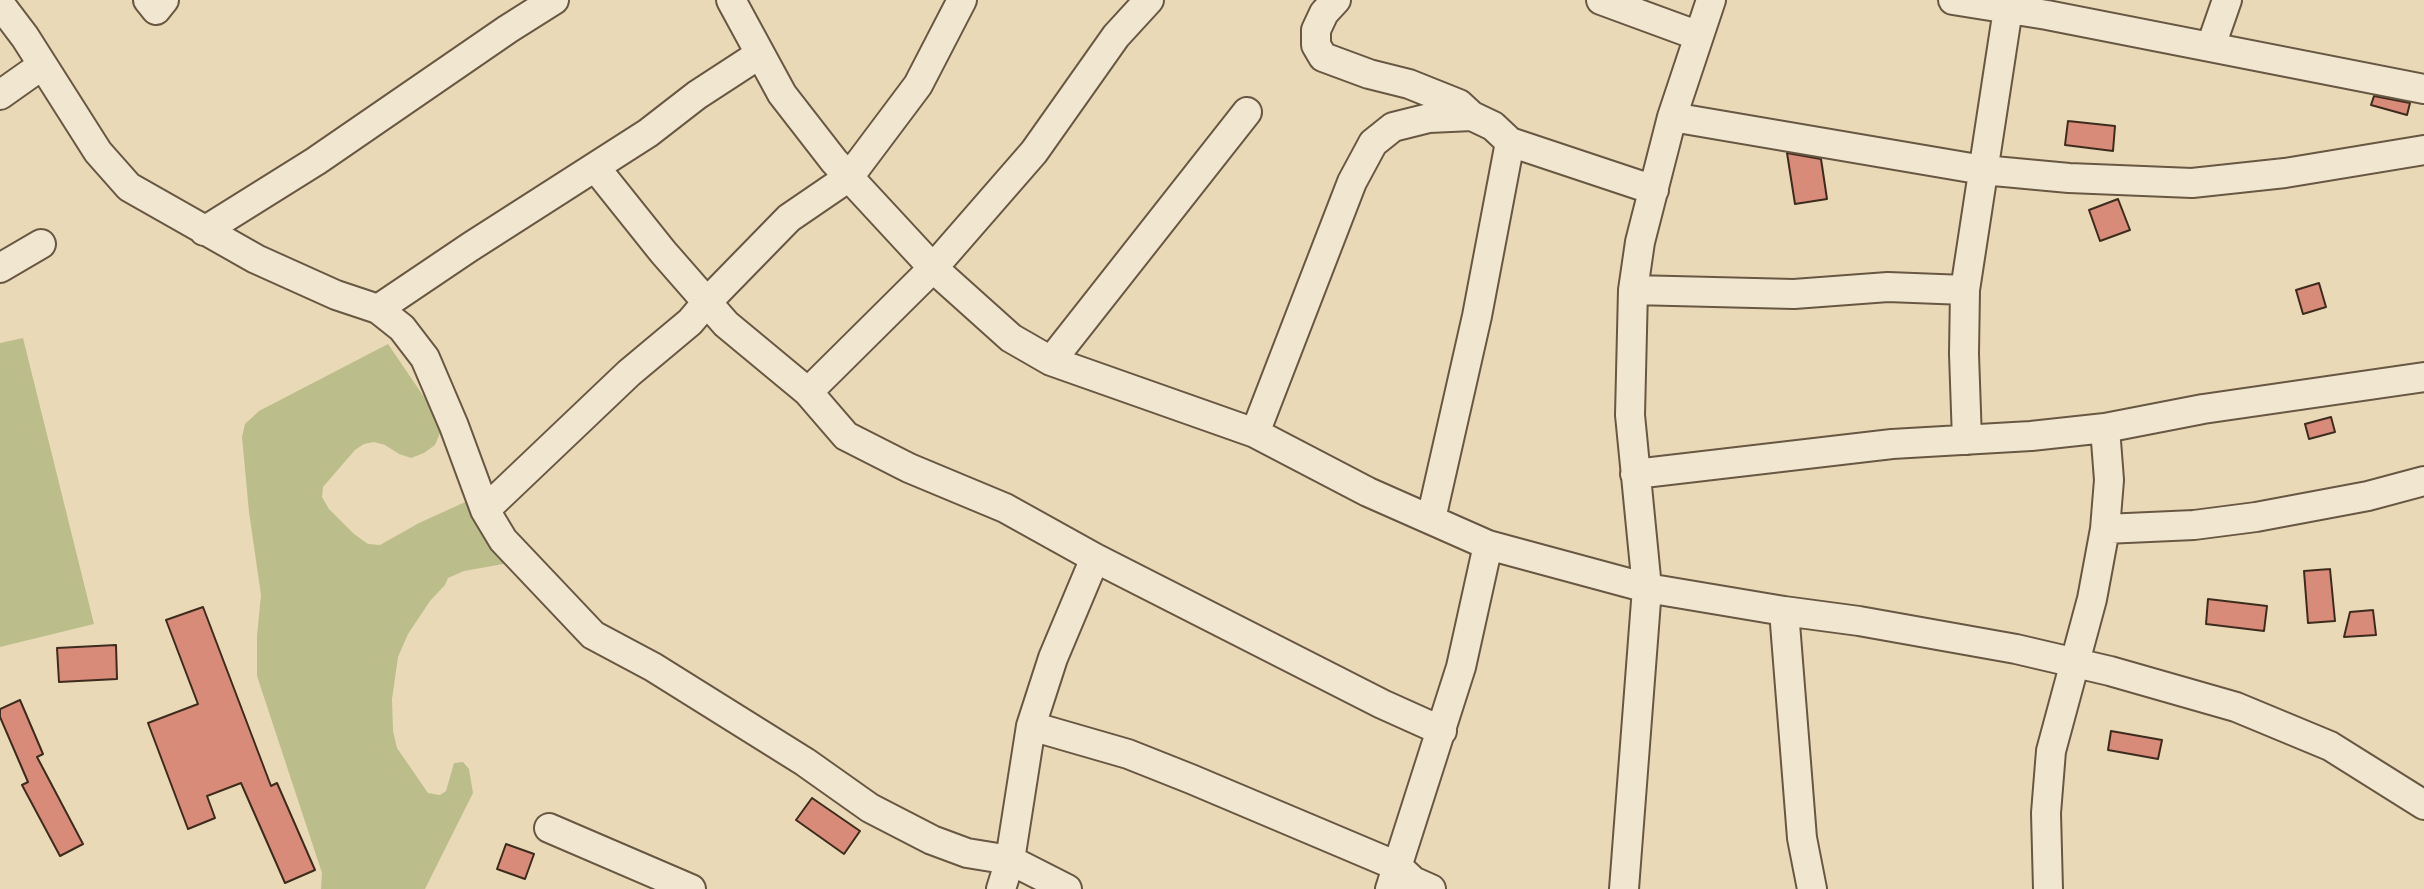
<!DOCTYPE html>
<html>
<head>
<meta charset="utf-8">
<style>
  body { margin:0 }
  canvas { display:block; background:#ead9b6 }
</style>
</head>
<body>
<canvas width="2424" height="889"></canvas>
<script>
const ctx = document.querySelector('canvas').getContext('2d');
ctx.lineJoin = 'round';
function fillPath(path, color) { ctx.fillStyle = color; ctx.fill(path, 'evenodd'); }
const shape = rows => new Path2D(rows.map(r => 'M' + r).join(''));
function trace(path, color, width, dash) { ctx.strokeStyle = color; ctx.lineWidth = width; ctx.lineCap = dash ? 'butt' : 'round'; ctx.setLineDash(dash || []); ctx.stroke(path); }
fillPath(shape([
  [23,338,94,624,0,647,0,343],
  [388,344,439,419,440,433,435,445,424,453,411,458,399,454,385,445,374,442,364,444,355,450,323,487,322,497,329,509,354,534,368,544,380,545,419,523,474,498,509,563,464,571,448,578,445,585,430,601,408,634,398,657,392,699,393,731,397,748,428,793,440,795,446,791,454,763,463,762,469,769,473,793,425,889,321,889,322,873,257,676,257,636,261,595,249,512,242,437,245,424,259,411]
]), '#bbbe8b');
const building = shape([
  [2374,96,2410,103,2407,115,2371,105,2374,96],
  [2068,121,2115,126,2113,151,2065,145,2068,121],
  [1787,153,1821,159,1827,199,1795,204,1787,153],
  [2118,199,2130,230,2100,241,2089,210,2118,199],
  [2319,283,2326,307,2303,314,2296,290,2319,283],
  [2331,417,2335,432,2309,439,2305,424,2331,417],
  [2330,569,2335,621,2308,623,2304,571,2330,569],
  [2208,599,2267,606,2264,631,2206,624,2208,599],
  [203,607,271,786,277,783,315,870,285,883,241,783,207,796,215,818,188,829,148,723,198,704,166,620,203,607],
  [2373,610,2376,635,2344,637,2350,612,2373,610],
  [116,645,117,679,59,682,57,648,116,645],
  [20,700,43,754,37,757,83,844,60,856,22,785,28,782,0,717,0,709,20,700],
  [2111,731,2162,740,2158,759,2108,750,2111,731],
  [812,798,860,831,844,854,796,820,812,798],
  [506,844,534,854,525,879,497,869,506,844]
]);
fillPath(building, '#d98b79');
trace(building, '#3d2c1d', 2);
const minor = shape([
  [148,0,156,10,164,0],
  [731,0,782,94,834,161,933,268,1011,338,1051,361,1255,433,1368,492,1488,545,1647,588,1784,611,1859,621,2016,649,2110,671,2236,707,2330,746,2424,805],
  [1336,0,1324,13,1316,30,1316,45,1323,57,1369,74,1409,84,1459,104,1472,116],
  [1601,0,1699,36],
  [1953,0,2047,15,2424,89],
  [0,4,25,37,98,152,129,187,256,259,336,295,378,309,402,328,425,358,454,426,485,510,503,540,593,635,653,667,805,762,870,808,932,840,967,853,1010,860,1067,889],
  [2211,46,2227,0],
  [0,95,41,66],
  [1672,117,1983,170,2069,178,2192,183,2285,173,2424,150],
  [595,167,663,252,726,324,808,392,846,436,909,468,1005,508,1095,558,1382,704,1442,731],
  [204,231,316,161,508,29,554,0],
  [0,268,41,244],
  [1633,290,1794,294,1888,287,1965,290],
  [378,309,470,247,648,133,697,95,760,54],
  [1051,361,1247,112],
  [808,392,933,268,1034,152,1116,36,1149,0],
  [1255,433,1352,182,1373,143,1393,127,1429,118,1472,116,1493,126,1510,142,1654,190],
  [1967,440,1964,354,1965,290,2008,9],
  [1635,474,1892,444,2031,436,2105,428,2203,409,2424,377],
  [485,510,629,373,690,322,707,302,789,218,849,177,918,85,962,0],
  [1431,519,1477,316,1510,142],
  [2105,529,2194,525,2256,517,2368,496,2424,481],
  [1784,611,1802,838,1812,889],
  [1031,726,1128,754,1191,779,1397,866,1413,881,1431,889],
  [549,828,691,889],
  [1001,889,1010,860,1031,726,1053,658,1095,558],
  [1390,889,1461,667,1488,545],
  [1624,889,1647,588,1630,415,1633,290,1640,242,1672,117,1711,0],
  [2048,889,2046,813,2051,751,2092,599,2105,529,2109,480,2105,428]
]);
trace(minor, '#685743', 32);
trace(minor, '#f1e6d0', 28);
</script>
</body>
</html>
